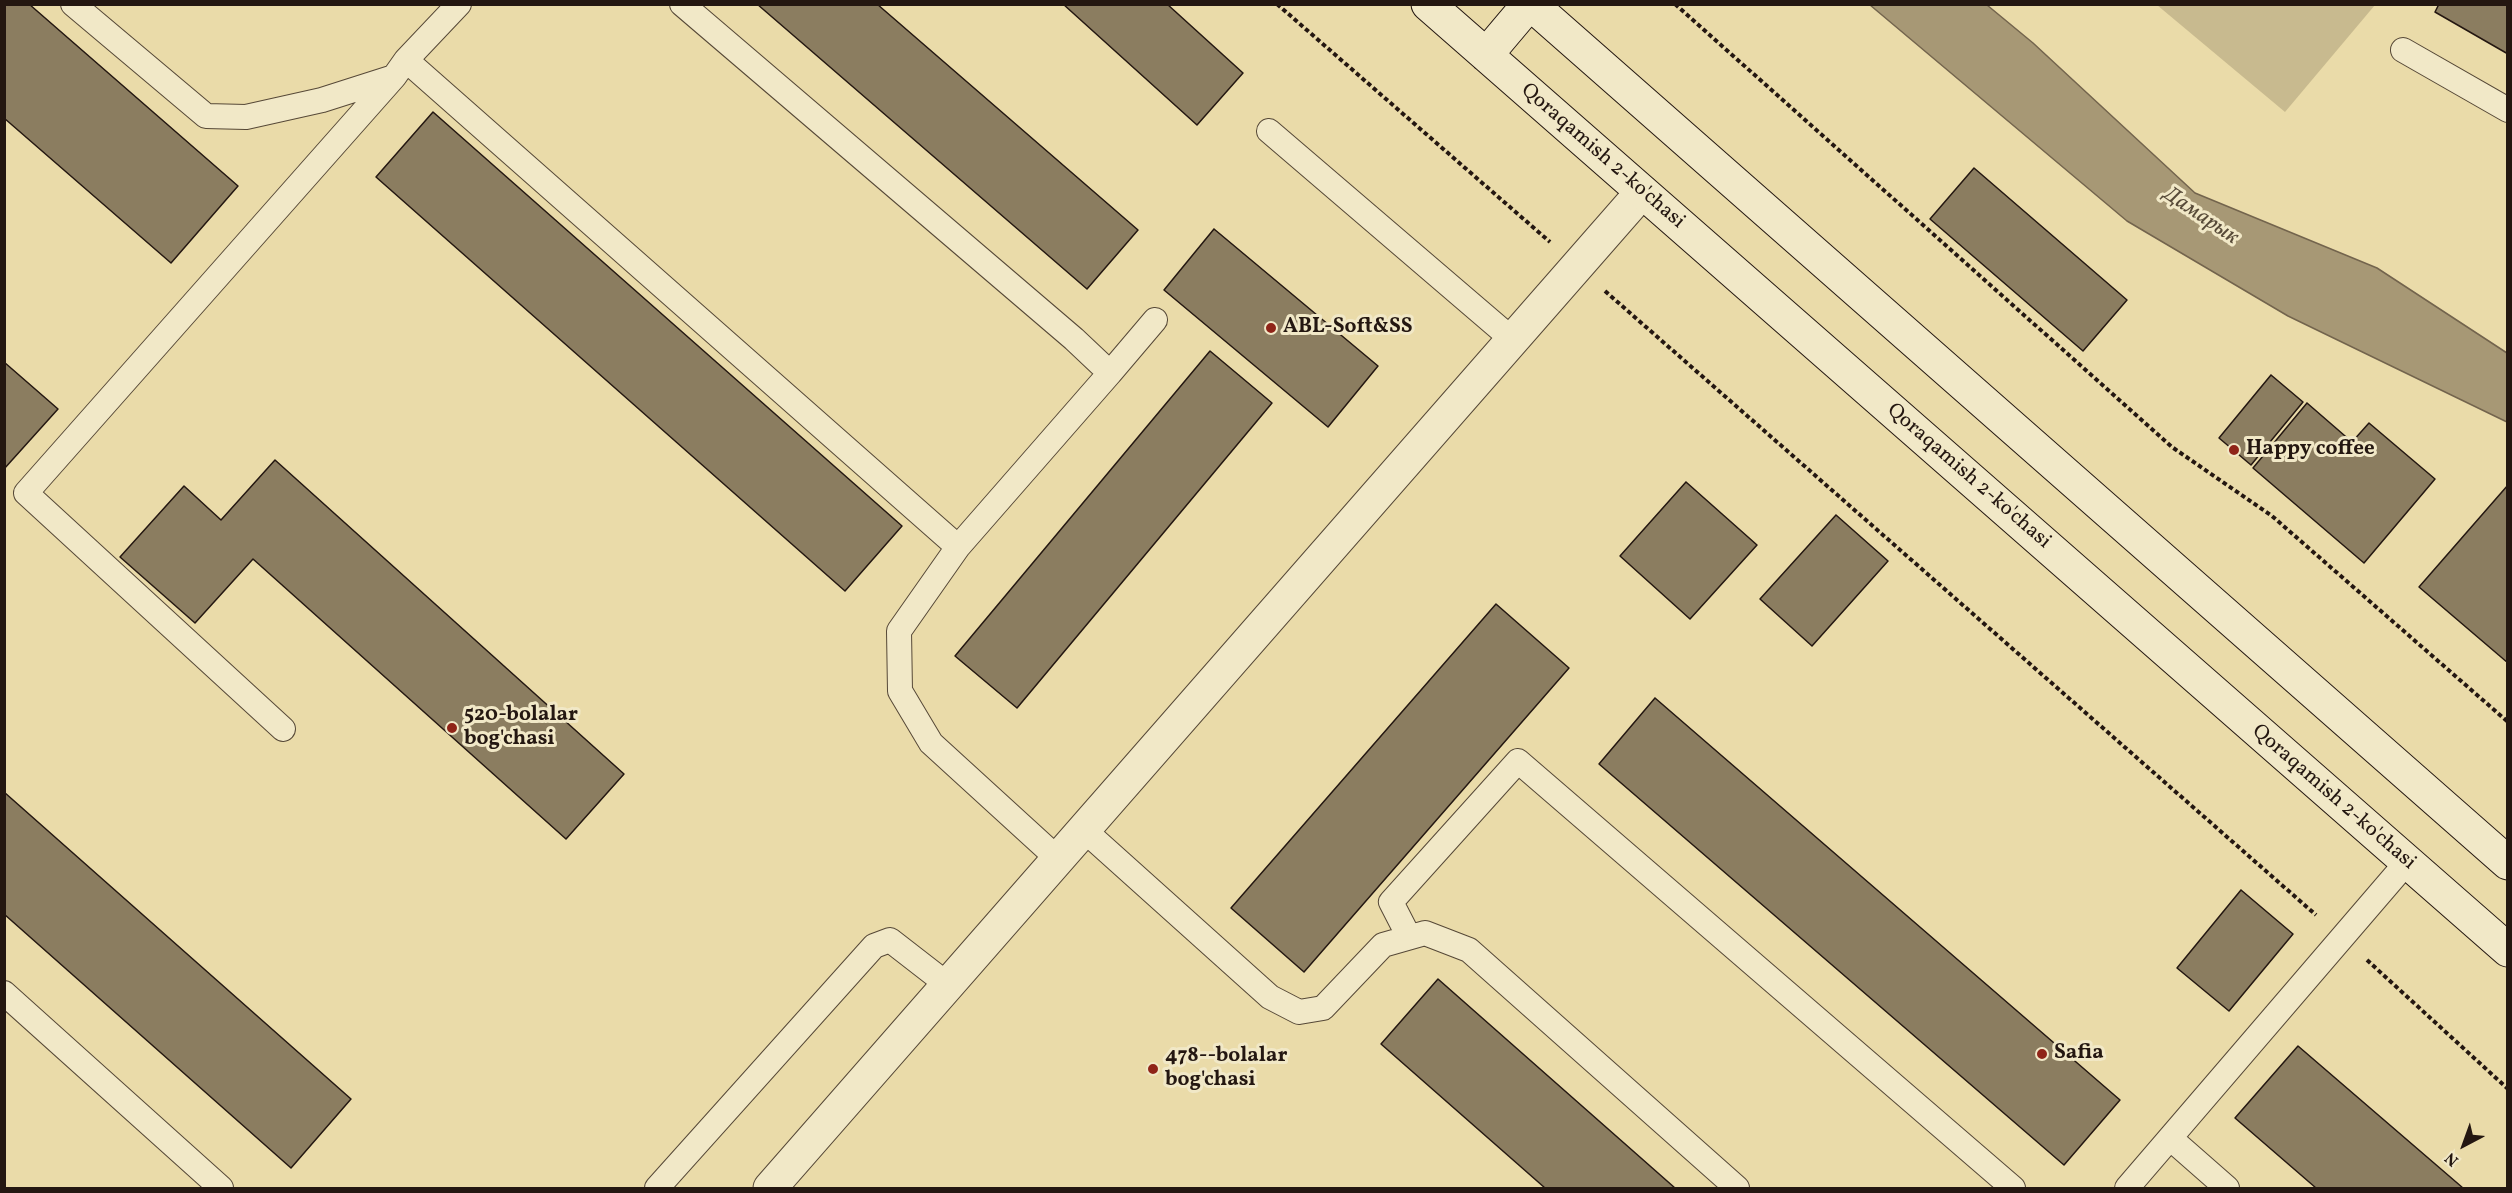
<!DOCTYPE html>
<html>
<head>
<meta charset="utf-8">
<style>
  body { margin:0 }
  #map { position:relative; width:2512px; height:1193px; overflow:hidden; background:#eadba9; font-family:Vollkorn,serif }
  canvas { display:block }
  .frame { position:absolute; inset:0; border:6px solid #241711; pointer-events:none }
  .north { position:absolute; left:2434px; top:1115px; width:60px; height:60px; -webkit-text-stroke:4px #f1e8c7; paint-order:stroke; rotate:221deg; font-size:16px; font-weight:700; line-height:24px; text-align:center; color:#241711 }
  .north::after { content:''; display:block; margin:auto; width:21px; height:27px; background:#241711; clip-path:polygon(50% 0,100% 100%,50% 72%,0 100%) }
</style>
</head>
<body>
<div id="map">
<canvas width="2512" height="1193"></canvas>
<div class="frame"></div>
<div class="north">N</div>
</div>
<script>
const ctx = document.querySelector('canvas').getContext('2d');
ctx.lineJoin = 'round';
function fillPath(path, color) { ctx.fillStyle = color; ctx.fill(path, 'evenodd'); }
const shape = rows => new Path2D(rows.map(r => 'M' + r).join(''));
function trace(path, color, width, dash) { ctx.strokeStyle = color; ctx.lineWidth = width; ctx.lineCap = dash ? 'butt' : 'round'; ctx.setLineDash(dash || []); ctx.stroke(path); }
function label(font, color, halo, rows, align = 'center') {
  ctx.font = font + ' Vollkorn,serif'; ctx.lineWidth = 6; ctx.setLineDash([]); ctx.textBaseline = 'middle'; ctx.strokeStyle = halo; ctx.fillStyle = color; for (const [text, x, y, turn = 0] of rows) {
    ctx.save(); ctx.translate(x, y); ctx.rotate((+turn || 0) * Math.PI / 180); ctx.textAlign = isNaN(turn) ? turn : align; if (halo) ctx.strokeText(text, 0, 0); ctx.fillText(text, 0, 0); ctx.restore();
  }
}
fillPath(shape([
  [2157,5,2375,5,2285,112]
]), '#c8ba8f');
const water = shape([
  [1870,5,1987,5,2033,43,2195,193,2377,268,2507,353,2507,422,2288,316,2127,221,1870,5]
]);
fillPath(water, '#a79875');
trace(water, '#73644d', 1.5);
const building = shape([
  [4,4,29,4,238,186,171,263,4,118,4,4],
  [757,4,877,4,1138,230,1087,289,757,4],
  [1063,4,1167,4,1243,73,1197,125,1063,4],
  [2439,4,2508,4,2508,54,2435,12,2439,4],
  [433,112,902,526,845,591,376,177,433,112],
  [1974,168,2127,300,2083,351,1930,219,1974,168],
  [1214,229,1378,366,1328,427,1164,290,1214,229],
  [1210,351,1272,403,1017,708,955,656,1210,351],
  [4,362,58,409,4,469,4,362],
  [2271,375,2303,402,2251,465,2219,438,2271,375],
  [2307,403,2352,442,2369,423,2435,479,2364,563,2253,468,2307,403],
  [275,460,624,774,566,839,253,559,195,623,120,557,184,486,221,520,275,460],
  [1686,482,1757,545,1690,619,1620,556,1686,482],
  [2508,485,2508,663,2419,587,2508,485],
  [1836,515,1888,561,1812,646,1760,599,1836,515],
  [1496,604,1569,668,1304,972,1231,908,1496,604],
  [1655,698,2120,1100,2064,1165,1599,764,1655,698],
  [4,792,351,1099,291,1168,4,914,4,792],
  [2241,890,2293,934,2229,1011,2177,968,2241,890],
  [1438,979,1675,1188,1545,1188,1381,1044,1438,979],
  [2298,1046,2463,1188,2316,1188,2235,1118,2298,1046]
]);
fillPath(building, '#8b7d60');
trace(building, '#241711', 1.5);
const lane = shape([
  [73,4,206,116,246,117,322,100,394,77,406,60,459,4],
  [682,4,1074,339,1110,373,958,547,899,631,900,691,931,743,1058,859],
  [2403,50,2508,110],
  [406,60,958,547],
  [1269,131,1513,340],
  [1110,373,1155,320],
  [283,729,26,493,394,77],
  [1084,830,1270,997,1299,1012,1323,1008,1383,945,1425,933,1469,950,1737,1188],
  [1409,937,1391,902,1518,761,2013,1188],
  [4,993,221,1188],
  [2170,1138,2227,1188],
  [657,1188,874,946,890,940,948,985],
  [2127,1188,2407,862]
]);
const street = shape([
  [770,1188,1642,192]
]);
const secondary = shape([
  [1428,4,2508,950],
  [1531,4,2508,863],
  [1486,55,1529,4]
]);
trace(lane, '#564837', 26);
trace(street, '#564837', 35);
trace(secondary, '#241711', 35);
trace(shape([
  [1277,4,1550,242],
  [1675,4,2172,447,2272,516,2508,722],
  [1605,291,2316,915],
  [2367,960,2508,1089]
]), '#241711', 4, [4.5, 3]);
trace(lane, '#f1e8c7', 24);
trace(street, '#f1e8c7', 33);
trace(secondary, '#f1e8c7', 33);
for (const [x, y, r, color] of [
  [1271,328,6,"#8f2418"],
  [2234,450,6,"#8f2418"],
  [452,728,6,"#8f2418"],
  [2042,1054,6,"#8f2418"],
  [1153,1069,6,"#8f2418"]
]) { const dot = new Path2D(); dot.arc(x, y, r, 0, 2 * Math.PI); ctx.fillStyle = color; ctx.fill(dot); trace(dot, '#f1e8c7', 2); }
label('21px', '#241711', '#f1e8c7', [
  ["Qoraqamish 2-ko'chasi",1602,157,41],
  ["Qoraqamish 2-ko'chasi",1968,477,41],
  ["Qoraqamish 2-ko'chasi",2333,798,41]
]);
label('bold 21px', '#241711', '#f1e8c7', [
  ["ABL-Soft&SS",1283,328],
  ["Happy coffee",2246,450],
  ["520-bolalar",464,716],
  ["bog'chasi",464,740],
  ["Safia",2054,1054],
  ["478--bolalar",1165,1057],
  ["bog'chasi",1165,1081]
], 'left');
label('italic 22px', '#584b39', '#f1e8c7', [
  ["Дамарык",2200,217,34]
]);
</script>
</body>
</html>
